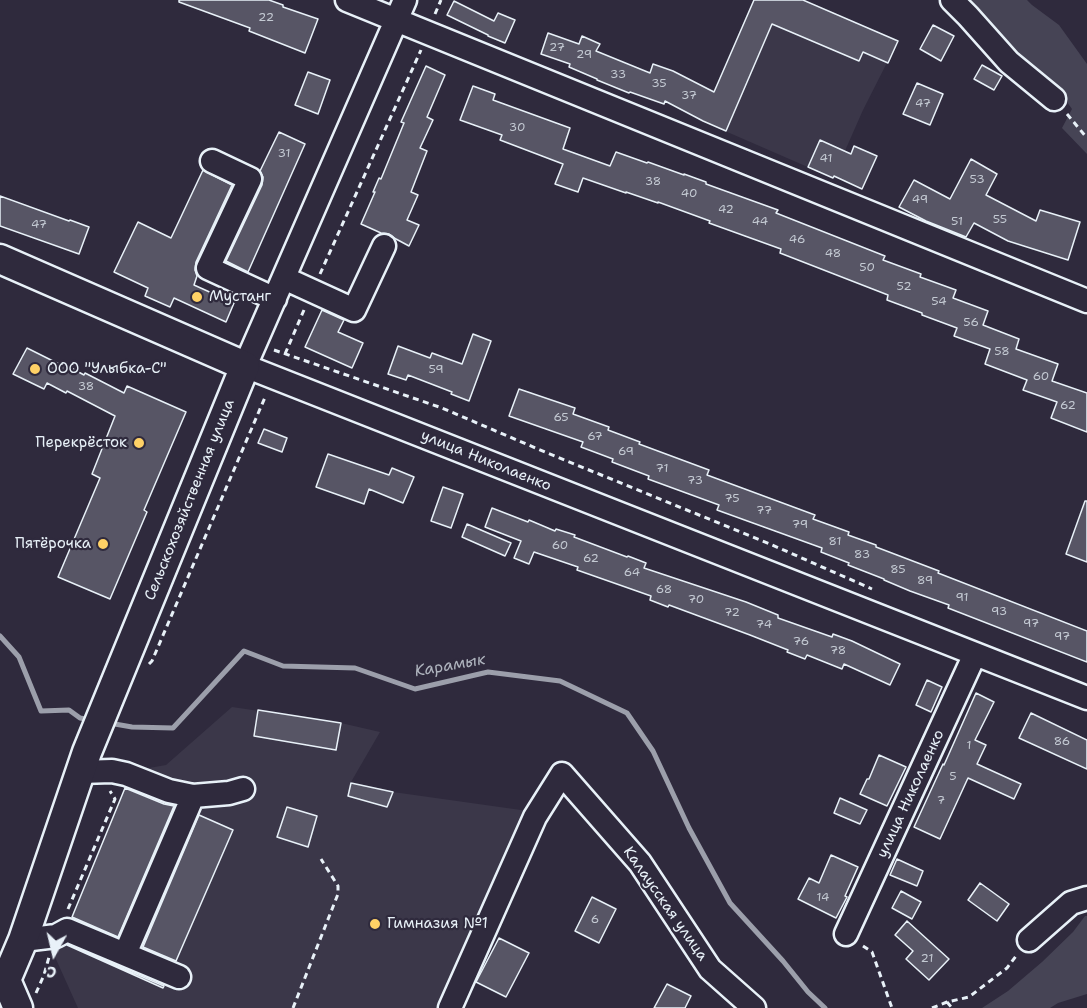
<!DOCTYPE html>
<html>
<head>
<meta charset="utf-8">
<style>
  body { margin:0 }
  #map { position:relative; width:1087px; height:1008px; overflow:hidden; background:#2f2a3d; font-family:"Shantell Sans",sans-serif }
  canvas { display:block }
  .north { position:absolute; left:24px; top:924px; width:60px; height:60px; -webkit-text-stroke:4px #2f2a3d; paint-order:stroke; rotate:188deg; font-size:16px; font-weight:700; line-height:24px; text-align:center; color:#e8f1f8 }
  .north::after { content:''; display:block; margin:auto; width:21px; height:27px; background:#e8f1f8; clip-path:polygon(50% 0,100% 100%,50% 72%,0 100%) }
</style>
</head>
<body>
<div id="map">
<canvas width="1087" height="1008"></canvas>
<div class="north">С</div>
</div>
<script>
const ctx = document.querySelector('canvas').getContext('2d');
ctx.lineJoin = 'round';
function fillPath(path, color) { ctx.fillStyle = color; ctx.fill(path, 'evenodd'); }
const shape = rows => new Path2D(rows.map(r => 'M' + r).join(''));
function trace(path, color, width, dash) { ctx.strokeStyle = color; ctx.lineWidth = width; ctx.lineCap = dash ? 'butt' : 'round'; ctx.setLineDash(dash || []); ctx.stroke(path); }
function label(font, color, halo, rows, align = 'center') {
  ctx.font = font + ' "Shantell Sans",sans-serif'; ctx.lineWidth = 4.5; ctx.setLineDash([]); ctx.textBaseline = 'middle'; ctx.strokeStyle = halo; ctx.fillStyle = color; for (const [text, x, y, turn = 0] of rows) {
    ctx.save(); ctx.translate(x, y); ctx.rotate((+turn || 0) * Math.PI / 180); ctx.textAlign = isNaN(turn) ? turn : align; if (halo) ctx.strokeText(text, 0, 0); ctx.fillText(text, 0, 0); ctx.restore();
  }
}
fillPath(shape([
  [753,0,803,0,898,41,863,110,833,178,702,121],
  [232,707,341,723,380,732,351,782,348,796,387,807,393,792,528,811,440,1008,78,1008,55,957,127,783,135,768,149,768,166,765]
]), '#3b3749');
fillPath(shape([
  [960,0,1027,0,1032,5,1059,25,1087,64,1087,154,1062,128,1072,109,1062,95,1044,84],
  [1085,916,1087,916,1087,994,1058,1003,1050,1008,982,1008,1008,991,1042,962,1073,932]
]), '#464455');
trace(shape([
  [0,636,19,657,41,711,69,710,80,718,91,720],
  [109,723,132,727,173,728,244,651,283,666,355,668,415,689,488,672,560,681,627,713,653,751,689,828,730,903,783,961,808,992,825,1008]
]), '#9c9fab', 5);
const building = shape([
  [179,0,269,0,283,5,283,7,318,19,305,53,249,31,250,28,179,2,179,0],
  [754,0,803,0,898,41,888,63,863,52,859,61,772,24,726,131,703,121,665,101,664,104,630,92,629,93,597,80,597,79,569,67,570,64,541,54,548,33,579,44,582,36,600,44,596,51,650,73,653,64,673,71,714,92,754,0],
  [454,1,494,21,498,13,515,20,505,43,488,36,488,35,447,15,454,1],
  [933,25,954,36,941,61,920,49,933,25],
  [982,65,1002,76,994,90,974,79,982,65],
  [426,66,445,75,427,117,433,120,420,148,427,151,411,192,418,195,407,220,419,225,409,246,396,239,389,234,381,233,361,224,375,192,373,192,379,178,381,179,404,123,401,122,426,66],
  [308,72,330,80,318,114,295,105,308,72],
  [917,83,943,94,930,125,903,114,917,83],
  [473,86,495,94,493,100,570,128,563,149,610,166,616,152,647,163,648,162,684,175,684,174,706,182,706,184,778,210,776,213,885,256,883,260,921,274,920,277,956,290,953,298,988,311,983,325,1019,339,1016,349,1058,364,1052,381,1087,393,1087,432,1051,418,1057,402,1023,390,1027,380,985,364,990,349,954,336,957,328,922,315,922,313,887,300,888,295,780,253,781,249,709,223,710,221,658,202,658,203,626,192,626,193,583,178,578,192,555,184,563,164,500,140,502,135,460,120,473,86],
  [279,132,305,144,248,272,226,261,262,185,263,177,260,171,279,132],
  [820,140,851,154,854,146,877,156,862,189,834,176,833,178,808,167,820,140],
  [971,159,997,174,986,195,1036,221,1040,210,1080,222,1068,260,1008,241,974,223,966,237,926,221,899,207,914,180,950,199,971,159],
  [203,170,232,185,196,262,195,270,197,276,194,285,234,303,226,322,174,298,170,307,145,296,148,288,114,272,138,222,171,238,203,170],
  [0,196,69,221,70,220,89,227,79,254,0,226,0,196],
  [322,310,344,320,338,332,363,343,352,368,305,347,322,310],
  [473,334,491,341,469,401,451,394,452,392,408,375,406,380,388,374,398,346,430,358,432,353,462,364,473,334],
  [27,348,63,366,64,364,84,375,85,373,124,393,127,386,186,412,144,510,147,512,110,599,58,577,100,478,92,474,115,416,67,391,66,393,47,383,44,389,13,374,27,348],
  [519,389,575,408,573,414,609,427,608,430,640,442,639,444,709,470,707,475,815,515,813,519,849,532,848,535,876,545,876,547,939,571,938,573,1087,631,1087,662,948,608,949,605,910,591,884,580,884,579,848,565,849,563,821,552,822,548,717,510,719,505,648,479,649,476,612,462,613,459,581,447,583,442,509,416,519,389],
  [264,429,287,438,282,452,258,443,264,429],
  [328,454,389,475,392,468,414,477,403,503,369,489,364,504,316,487,328,454],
  [443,487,463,494,451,528,431,521,443,487],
  [1085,501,1087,501,1087,562,1066,554,1085,501],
  [492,508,528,522,529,520,555,531,556,529,575,535,574,537,627,557,628,556,646,563,644,568,746,602,778,615,778,618,832,637,833,634,852,641,900,664,890,685,844,664,842,669,807,655,805,659,787,652,788,650,750,635,669,605,668,607,650,600,651,596,577,570,578,567,534,552,529,564,514,558,521,541,485,527,492,508],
  [467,524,511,543,505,556,462,537,467,524],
  [927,680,942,687,931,712,916,705,927,680],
  [976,693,994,702,975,740,986,745,977,764,1021,784,1014,799,968,778,940,839,914,827,943,764,944,765,976,693],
  [258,710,341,723,336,750,254,736,258,710],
  [1031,713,1087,740,1087,769,1019,738,1031,713],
  [879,755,906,767,887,806,860,794,867,779,869,779,879,755],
  [351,783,393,792,387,807,348,796,351,783],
  [125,788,164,804,174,806,118,937,72,917,125,788],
  [840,798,867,810,860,824,834,813,840,798],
  [287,807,317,816,308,847,277,837,287,807],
  [199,815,233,830,176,961,143,947,199,815],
  [831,855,858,867,845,896,847,897,836,918,798,899,809,878,819,883,831,855],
  [897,859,923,871,917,886,890,875,897,859],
  [980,883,1009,904,997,921,968,900,980,883],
  [901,891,921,902,912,919,892,908,901,891],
  [592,897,616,909,599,943,575,931,592,897],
  [907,921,949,959,929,980,906,959,913,951,895,935,907,921],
  [499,938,529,953,506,997,476,982,499,938],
  [67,945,68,945,164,986,163,988,67,945],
  [667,984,691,996,685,1008,654,1008,667,984]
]);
fillPath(building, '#575565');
trace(building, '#e8f1f8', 1.5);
const minor = shape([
  [347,0,1087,301],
  [405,0,245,366,1087,698],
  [952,0,968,16,1009,62,1054,99],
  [212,161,250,179,208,268,275,299],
  [284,278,354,310,384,246],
  [80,772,112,771,126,774,169,791,193,796,229,793,243,789],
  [846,934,975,654],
  [23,940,56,936,67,930,179,977],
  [1029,940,1071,903,1087,898],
  [125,954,193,796],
  [450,1008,535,817,562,774,640,863,710,969,754,1008]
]);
const major = shape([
  [0,259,245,366,87,752,23,940,6,980,18,1008]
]);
trace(minor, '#e8f1f8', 27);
trace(major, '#e8f1f8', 33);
trace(shape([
  [435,14,441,0],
  [1067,114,1087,138],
  [320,274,421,50],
  [274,350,442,408,545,452,770,544,872,589],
  [285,354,304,310],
  [149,664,152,661,266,395],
  [68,909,115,799,110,791],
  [863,946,872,952,892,1008],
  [36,993,44,975,49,957],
  [947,1002,952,1008],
  [293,1008,338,894,338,886,321,859],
  [932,1008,947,1002,969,997,1007,968,1016,956]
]), '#e8f1f8', 3, [6, 4.5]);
trace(minor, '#2f2a3d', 22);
trace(major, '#2f2a3d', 28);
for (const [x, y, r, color] of [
  [197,297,6,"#ffd166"],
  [35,369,6,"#ffd166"],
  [139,443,6,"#ffd166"],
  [103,544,6,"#ffd166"],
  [375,924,6,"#ffd166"]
]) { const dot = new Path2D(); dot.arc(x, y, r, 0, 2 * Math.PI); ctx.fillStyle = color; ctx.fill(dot); trace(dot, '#2f2a3d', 2); }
label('12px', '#c4cad3', null, [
  ["22",266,18],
  ["27",557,48],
  ["29",584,55],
  ["33",618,75],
  ["35",659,84],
  ["37",689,96],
  ["47",923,104],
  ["30",517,128],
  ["31",284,154],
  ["41",826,159],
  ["53",977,180],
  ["38",653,182],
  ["40",689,194],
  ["49",920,200],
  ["42",726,210],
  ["55",1000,220],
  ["44",760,222],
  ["51",957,222],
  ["47",39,225],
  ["46",797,240],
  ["48",833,254],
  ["50",867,268],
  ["52",904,287],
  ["54",939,302],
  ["56",971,323],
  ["58",1002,352],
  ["59",436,370],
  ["60",1041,377],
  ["38",86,387],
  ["62",1068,406],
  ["65",561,418],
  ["67",595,437],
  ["69",626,452],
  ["71",662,469],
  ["73",695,481],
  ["75",732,499],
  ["77",764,511],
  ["79",800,525],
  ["81",835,542],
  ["60",560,546],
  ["83",862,555],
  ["62",591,559],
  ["85",898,570],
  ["64",632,573],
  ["89",925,581],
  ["68",664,590],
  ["91",962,598],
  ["70",696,600],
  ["93",999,612],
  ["72",732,613],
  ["97",1031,624],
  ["74",764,625],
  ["97",1062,637],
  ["76",801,642],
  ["78",838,651],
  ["86",1062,742],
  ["1",969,746],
  ["5",953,777],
  ["7",941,801],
  ["14",823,898],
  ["6",595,920],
  ["21",927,959]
]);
label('15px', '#e8f1f8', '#2f2a3d', [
  ["Мустанг",209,297],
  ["ООО \"Улыбка-С\"",47,369],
  ["Перекрёсток",127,443,"right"],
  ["Пятёрочка",91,544,"right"],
  ["Гимназия №1",387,924]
], 'left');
label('15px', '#e8f1f8', '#2f2a3d', [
  ["улица Николаенко",486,461,22],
  ["Сельскохозяйственная улица",190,500,-68],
  ["улица Николаенко",911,794,-65],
  ["Калаусская улица",665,904,55]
]);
label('italic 16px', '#afb4be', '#2f2a3d', [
  ["Карамык",450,666,-10]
]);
</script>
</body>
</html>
